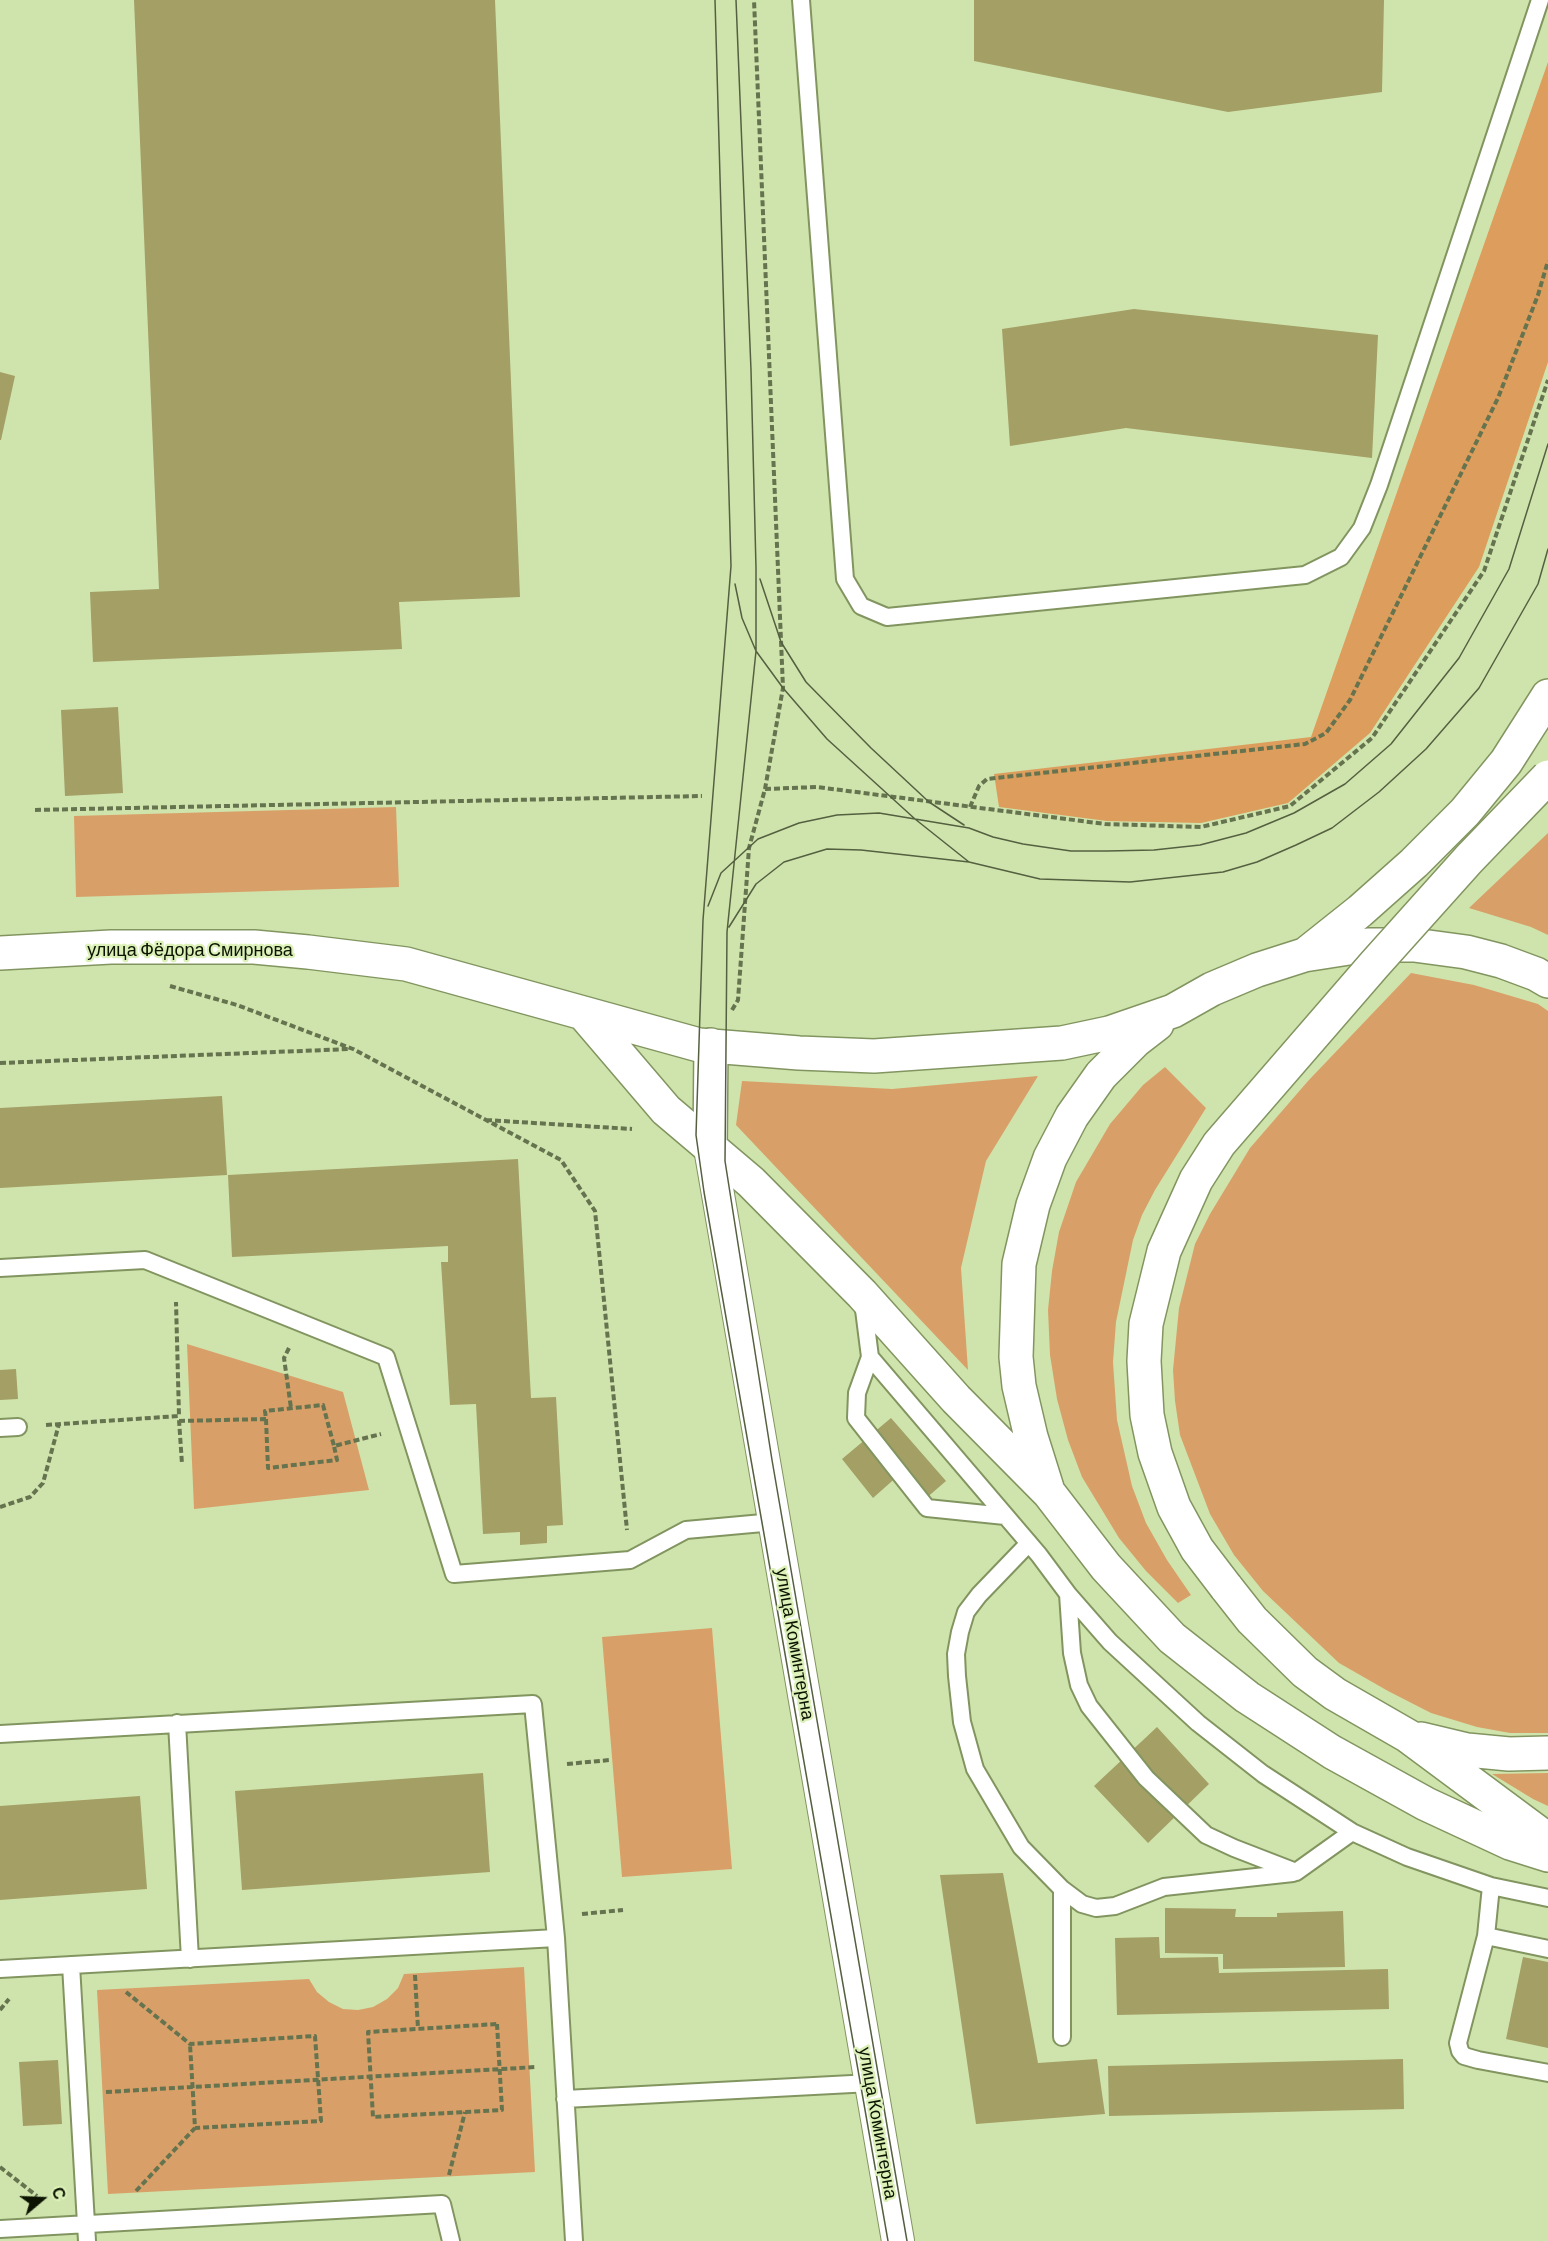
<!DOCTYPE html>
<html>
<head>
<meta charset="utf-8">
<style>
  body { margin:0 }
  #map { position:relative; width:1548px; height:2241px; overflow:hidden; background:#cfe4ac; font-family:Barlow,sans-serif }
  canvas { display:block }
  .north { position:absolute; left:12px; top:2169px; width:60px; height:60px; -webkit-text-stroke:4px #dcf1b8; paint-order:stroke; rotate:71deg; font-size:16px; font-weight:700; line-height:24px; text-align:center; color:#0c1301 }
  .north::after { content:''; display:block; margin:auto; width:21px; height:27px; background:#0c1301; clip-path:polygon(50% 0,100% 100%,50% 72%,0 100%) }
</style>
</head>
<body>
<div id="map">
<canvas width="1548" height="2241"></canvas>
<div class="north">С</div>
</div>
<script>
const ctx = document.querySelector('canvas').getContext('2d');
ctx.lineJoin = 'round';
function fillPath(path, color) { ctx.fillStyle = color; ctx.fill(path, 'evenodd'); }
const shape = rows => new Path2D(rows.map(r => 'M' + r).join(''));
function trace(path, color, width, dash) { ctx.strokeStyle = color; ctx.lineWidth = width; ctx.lineCap = dash ? 'butt' : 'round'; ctx.setLineDash(dash || []); ctx.stroke(path); }
function label(font, color, halo, rows, align = 'center') {
  ctx.font = font + ' Barlow,sans-serif'; ctx.lineWidth = 4.5; ctx.setLineDash([]); ctx.textBaseline = 'middle'; ctx.strokeStyle = halo; ctx.fillStyle = color; for (const [text, x, y, turn = 0] of rows) {
    ctx.save(); ctx.translate(x, y); ctx.rotate((+turn || 0) * Math.PI / 180); ctx.textAlign = isNaN(turn) ? turn : align; if (halo) ctx.strokeText(text, 0, 0); ctx.fillText(text, 0, 0); ctx.restore();
  }
}
fillPath(shape([
  [396,807,399,887,76,897,74,816],
  [1548,833,1548,935,1531,927,1469,908],
  [1411,973,1474,985,1538,1004,1548,1011,1548,1733,1510,1733,1477,1727,1431,1713,1388,1691,1339,1663,1263,1591,1234,1555,1210,1514,1180,1435,1175,1401,1173,1370,1179,1308,1195,1244,1210,1214,1250,1148,1308,1081],
  [1165,1067,1206,1108,1155,1190,1142,1215,1133,1240,1116,1322,1113,1362,1117,1420,1132,1486,1146,1523,1167,1560,1191,1595,1178,1603,1146,1571,1119,1538,1082,1477,1068,1440,1057,1399,1050,1355,1048,1310,1052,1271,1059,1232,1076,1182,1110,1124,1143,1085],
  [1038,1076,986,1161,961,1268,968,1370,736,1125,742,1081,892,1089],
  [187,1344,343,1392,369,1490,194,1509],
  [712,1628,732,1869,622,1877,602,1637],
  [1548,1773,1548,1806,1533,1799,1492,1774],
  [524,1967,535,2172,108,2194,97,1990,309,1979,317,1992,329,2002,343,2009,358,2010,373,2007,387,1999,398,1988,404,1974]
]), '#d8a068');
fillPath(shape([
  [1548,62,1548,362,1479,567,1370,733,1288,803,1201,823,1107,821,999,807,994,774,1311,737]
]), '#dd9d5c');
fillPath(shape([
  [134,0,495,0,520,597,399,602,402,649,93,662,90,592,159,589],
  [974,0,1384,0,1382,92,1228,112,974,61],
  [1134,309,1378,335,1372,458,1126,428,1010,446,1002,329],
  [0,372,15,376,1,440,0,440],
  [118,707,123,793,65,796,61,710],
  [222,1096,227,1175,0,1188,0,1108],
  [518,1159,531,1398,556,1397,563,1525,547,1526,547,1543,520,1545,520,1532,483,1534,476,1404,450,1405,441,1262,448,1262,448,1246,232,1257,228,1175],
  [16,1369,18,1399,0,1400,0,1370],
  [891,1418,946,1481,924,1500,900,1474,873,1498,842,1459],
  [1157,1727,1209,1784,1148,1843,1094,1786],
  [483,1773,490,1872,242,1890,235,1791],
  [140,1796,147,1889,0,1900,0,1806],
  [1003,1873,1038,2063,1097,2059,1105,2114,976,2124,940,1875],
  [1165,1908,1236,1909,1235,1917,1277,1917,1277,1913,1343,1911,1345,1967,1223,1969,1223,1954,1165,1953],
  [1159,1937,1160,1958,1218,1957,1219,1973,1388,1969,1389,2009,1117,2015,1115,1938],
  [1523,1957,1548,1962,1548,2048,1506,2039],
  [1403,2059,1404,2109,1109,2116,1108,2066],
  [58,2060,62,2124,23,2126,19,2062]
]), '#a39f65');
const lane = shape([
  [801,0,845,579,861,606,887,617,1305,575,1341,557,1362,528,1379,485,1540,0],
  [0,1268,145,1260,386,1357,454,1574,630,1560,686,1530,774,1522],
  [863,1302,870,1357,1039,1555,1068,1594,1110,1642,1198,1723,1263,1774,1352,1832,1407,1857,1491,1886,1548,1898],
  [870,1357,857,1393,856,1418,927,1508,1005,1516],
  [0,1428,18,1427],
  [1029,1543,979,1595,966,1612,960,1632,956,1654,957,1676,962,1722,975,1769,1021,1847,1062,1889,1062,2037],
  [1068,1594,1072,1653,1079,1685,1089,1706,1146,1778,1206,1835,1234,1848,1296,1872,1352,1832],
  [177,1723,190,1959],
  [0,1734,533,1704,556,1938,574,2241],
  [1491,1886,1486,1936,1458,2043,1460,2051,1464,2056,1478,2060,1548,2073],
  [1062,1889,1082,1904,1096,1908,1115,1906,1164,1887,1293,1873],
  [1486,1936,1548,1949],
  [71,1965,87,2241],
  [0,1969,556,1938],
  [565,2099,871,2083],
  [0,2229,442,2204,451,2241]
]);
const street = shape([
  [710,1148,898,2241]
]);
const secondary = shape([
  [0,953,111,947,254,947,308,952,406,964,699,1045,799,1053,874,1056,1062,1043,1109,1033,1173,1011,1212,989,1257,970,1304,955,1368,945,1414,945,1466,952,1501,961,1536,974,1548,981],
  [1306,954,1360,911,1414,863,1465,812,1506,762,1548,696],
  [584,1014,666,1110,751,1182,862,1294,956,1399,1049,1493,1106,1567,1172,1638,1247,1697,1332,1752,1426,1804,1510,1843,1548,1855],
  [710,1148,711,1045],
  [1047,1488,1031,1437,1019,1386,1016,1357,1019,1264,1033,1205,1050,1158,1072,1116,1101,1075,1135,1041,1157,1024],
  [1226,1587,1252,1620,1305,1672,1335,1694,1408,1736,1548,1840],
  [1421,1739,1467,1750,1509,1754,1548,1753]
]);
trace(lane, '#829560', 20);
trace(street, '#829560', 34);
trace(secondary, '#829560', 36);
trace(shape([
  [765,789,817,787,1105,824,1201,827,1290,806,1372,738,1484,571,1548,380],
  [970,807,979,786,987,779,1305,744,1326,733,1350,700,1498,398,1538,295,1548,261],
  [35,810,702,796],
  [170,986,237,1005,353,1049,561,1160,595,1211,627,1530],
  [732,1010,738,1000,749,848,765,789,783,688,754,0],
  [0,1063,350,1049],
  [486,1120,632,1129],
  [289,1348,284,1358,291,1408],
  [266,1419,268,1468,337,1460,334,1446],
  [179,1420,182,1464],
  [179,1421,266,1419,265,1411,323,1405,334,1446,381,1434],
  [46,1425,179,1416,176,1302],
  [0,1507,30,1497,43,1483,59,1424],
  [567,1764,610,1760],
  [582,1914,623,1910],
  [415,1975,418,2029],
  [126,1992,190,2044,315,2036,321,2121,195,2128,190,2044],
  [0,2010,9,1999],
  [497,2024,502,2110,373,2117,368,2032,497,2024],
  [106,2092,536,2067],
  [0,2167,37,2196],
  [449,2175,465,2112],
  [136,2191,195,2128]
]), '#65734f', 4, [6, 3]);
trace(lane, '#fff', 16);
trace(street, '#fff', 32);
trace(secondary, '#fff', 33);
trace(shape([
  [715,0,731,566,703,920,696,1135,704,1192,888,2241],
  [736,0,751,370,756,568,756,651,727,932,725,1161,772,1460,907,2241],
  [760,579,781,642,806,682,871,748,929,802,964,825],
  [735,584,742,618,756,651,783,688,827,739,915,819,969,862],
  [708,906,721,873,758,839,799,823,837,815,879,813,969,828,993,837,1023,844,1071,851,1107,851,1154,850,1200,845,1246,833,1294,813,1345,784,1391,744,1459,658,1509,569,1548,444],
  [729,927,756,884,784,862,827,849,861,850,969,862,1040,879,1130,882,1223,872,1257,862,1296,845,1332,828,1379,792,1426,749,1479,688,1538,584,1548,549]
]), '#546040', 1.5);
const secondaryBridge = shape([
  [1226,1587,1197,1549,1174,1507,1155,1453,1147,1415,1144,1361,1146,1324,1164,1251,1196,1180,1219,1144,1374,965,1469,859,1548,777]
]);
trace(secondaryBridge, '#829560', 36, []);
trace(secondaryBridge, '#fff', 33);
label('18px', '#0c1301', '#dcf1b8', [
  ["улица Фёдора Смирнова",190,950],
  ["улица Коминтерна",795,1644,80],
  ["улица Коминтерна",878,2123,80]
]);
</script>
</body>
</html>
